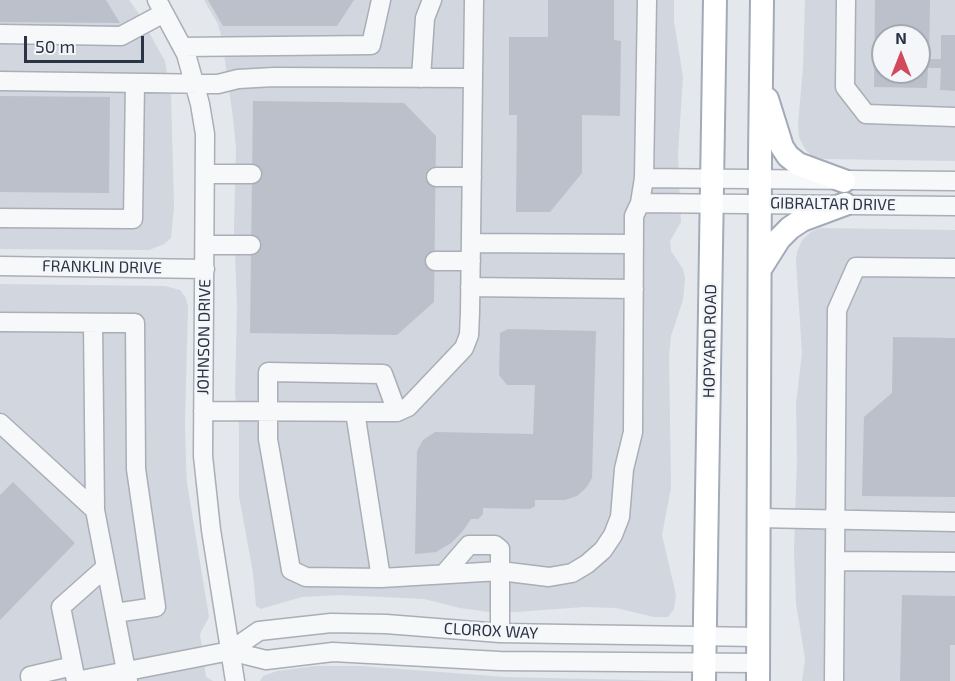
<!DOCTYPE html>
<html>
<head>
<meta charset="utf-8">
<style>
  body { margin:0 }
  #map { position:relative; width:955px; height:681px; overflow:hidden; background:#e4e7ec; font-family:"Exo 2",sans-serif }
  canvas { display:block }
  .north { position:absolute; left:871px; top:24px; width:60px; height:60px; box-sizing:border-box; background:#f4f6f9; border:2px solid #a4a8b1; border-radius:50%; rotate:0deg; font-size:16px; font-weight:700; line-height:24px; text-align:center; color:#2b3445 }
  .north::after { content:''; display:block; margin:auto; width:21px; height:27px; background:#d1495b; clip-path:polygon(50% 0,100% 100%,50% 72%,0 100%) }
  .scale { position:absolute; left:24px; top:36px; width:120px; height:27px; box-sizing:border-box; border:3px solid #2b3445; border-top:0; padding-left:8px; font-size:18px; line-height:21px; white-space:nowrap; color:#2b3445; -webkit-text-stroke:4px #f4f6f9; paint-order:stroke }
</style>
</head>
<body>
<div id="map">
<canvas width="955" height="681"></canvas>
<div class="north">N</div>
<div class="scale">50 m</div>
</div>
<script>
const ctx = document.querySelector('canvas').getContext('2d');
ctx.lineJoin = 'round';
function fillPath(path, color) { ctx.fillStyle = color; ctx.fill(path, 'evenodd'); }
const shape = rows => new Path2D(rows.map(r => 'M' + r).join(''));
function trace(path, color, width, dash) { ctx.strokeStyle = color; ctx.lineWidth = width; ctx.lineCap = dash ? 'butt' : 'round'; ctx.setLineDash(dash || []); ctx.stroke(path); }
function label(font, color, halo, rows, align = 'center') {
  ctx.font = font + ' "Exo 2",sans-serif'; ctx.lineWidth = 5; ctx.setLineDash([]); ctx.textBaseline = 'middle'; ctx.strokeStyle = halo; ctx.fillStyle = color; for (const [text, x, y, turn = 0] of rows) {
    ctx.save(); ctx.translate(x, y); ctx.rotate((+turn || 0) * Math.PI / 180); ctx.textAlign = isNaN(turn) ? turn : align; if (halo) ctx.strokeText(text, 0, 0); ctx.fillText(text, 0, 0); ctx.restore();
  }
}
fillPath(shape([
  [0,0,129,0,137,11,165,61,171,95,174,207,171,238,164,244,149,250,0,249],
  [204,0,674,0,674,21,683,77,678,154,681,222,670,241,671,251,683,269,685,278,683,300,671,336,669,356,671,488,662,535,676,595,674,609,668,617,654,617,616,608,584,607,516,612,489,612,460,608,424,599,340,595,302,597,267,607,261,609,256,606,253,573,239,496,239,426,235,395,237,306,234,228,236,148,233,118,222,39,218,24],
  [805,0,955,0,955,161,823,159,812,156,805,149,799,137,798,124,803,68],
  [883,36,919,36,919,72,883,72],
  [820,228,955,230,955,681,802,681,805,659,796,603,794,550,797,459,796,404,802,353,796,261,797,252,802,240,811,232],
  [0,284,165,286,180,290,186,298,188,307,185,422,186,463,187,483,209,617,200,634,206,677,213,681,0,681],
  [316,666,360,666,506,677,678,681,260,681,263,676,277,671]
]), '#d2d6de');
fillPath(shape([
  [0,0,106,0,120,23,0,22],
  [208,0,354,0,337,26,223,26],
  [548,0,614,0,614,40,621,41,620,116,582,115,582,173,550,212,516,212,517,115,509,115,509,37,548,37],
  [875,0,930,0,929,59,941,59,941,35,955,35,955,91,940,90,941,68,928,68,927,88,874,87],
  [883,36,919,36,919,72,883,72],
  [0,96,110,97,109,193,0,192],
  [253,101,404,103,436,136,434,302,397,335,250,333],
  [508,329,596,331,592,478,586,488,577,496,565,500,535,500,535,506,530,509,483,508,483,514,478,519,471,519,462,532,451,543,436,552,415,554,417,451,423,440,435,432,533,434,535,385,507,385,499,375,500,333],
  [893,337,955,338,955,497,862,496,864,417,892,393],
  [13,482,75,543,0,620,0,495],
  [902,595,955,596,955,645,950,645,950,681,900,681]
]), '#bbc0ca');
const minor = shape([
  [157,0,186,54,200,104,205,134,203,456,211,530,235,681],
  [846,0,845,87,866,114,955,117],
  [0,34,121,36,164,13],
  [182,47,371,45,381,0],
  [421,78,425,18,432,0],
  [0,81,218,84,238,79,274,77,473,78],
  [205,174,252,174],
  [436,177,472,177],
  [644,178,955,181],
  [640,203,955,206],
  [0,218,133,219,135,83],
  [471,243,634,244],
  [205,245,251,245],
  [435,261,471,261],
  [0,266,205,269],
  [470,287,634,289],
  [0,322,135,323,136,469,156,607,115,613],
  [93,323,95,510,128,681],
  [203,411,397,412,408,407,464,348,469,335,470,313,474,0],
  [355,412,381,578],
  [397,412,383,374,268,372,268,439,291,570,306,577,381,578,500,571,549,577,572,573,587,564,603,550,613,535,620,517,624,469,633,432,634,216,640,203,644,178,647,0],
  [0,423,95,510],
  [759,518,955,522],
  [835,561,955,562],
  [444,574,469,545,495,545,500,549,500,633],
  [230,651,266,660,333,652,499,661,758,663],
  [31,681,30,676,73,666],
  [76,681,230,651,259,631,331,623,386,624,500,633,758,637],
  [76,681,61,607,106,567],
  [834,681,837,310,856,267,955,268]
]);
const major = shape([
  [767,99,782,147,788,156,798,164,844,181],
  [760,269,779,239,790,228,802,220,845,204],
  [704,681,715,0],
  [758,681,760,156,762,0]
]);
trace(minor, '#a9aeb7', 21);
trace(major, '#a3abb8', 26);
trace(minor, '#f7f8fa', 18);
trace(major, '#fff', 22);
label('16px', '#2b3445', '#f4f6f9', [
  ["GIBRALTAR DRIVE",833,204,1],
  ["FRANKLIN DRIVE",102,267,1],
  ["JOHNSON DRIVE",204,337,-89],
  ["HOPYARD ROAD",710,341,-89],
  ["CLOROX WAY",491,631,3]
]);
</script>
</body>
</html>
